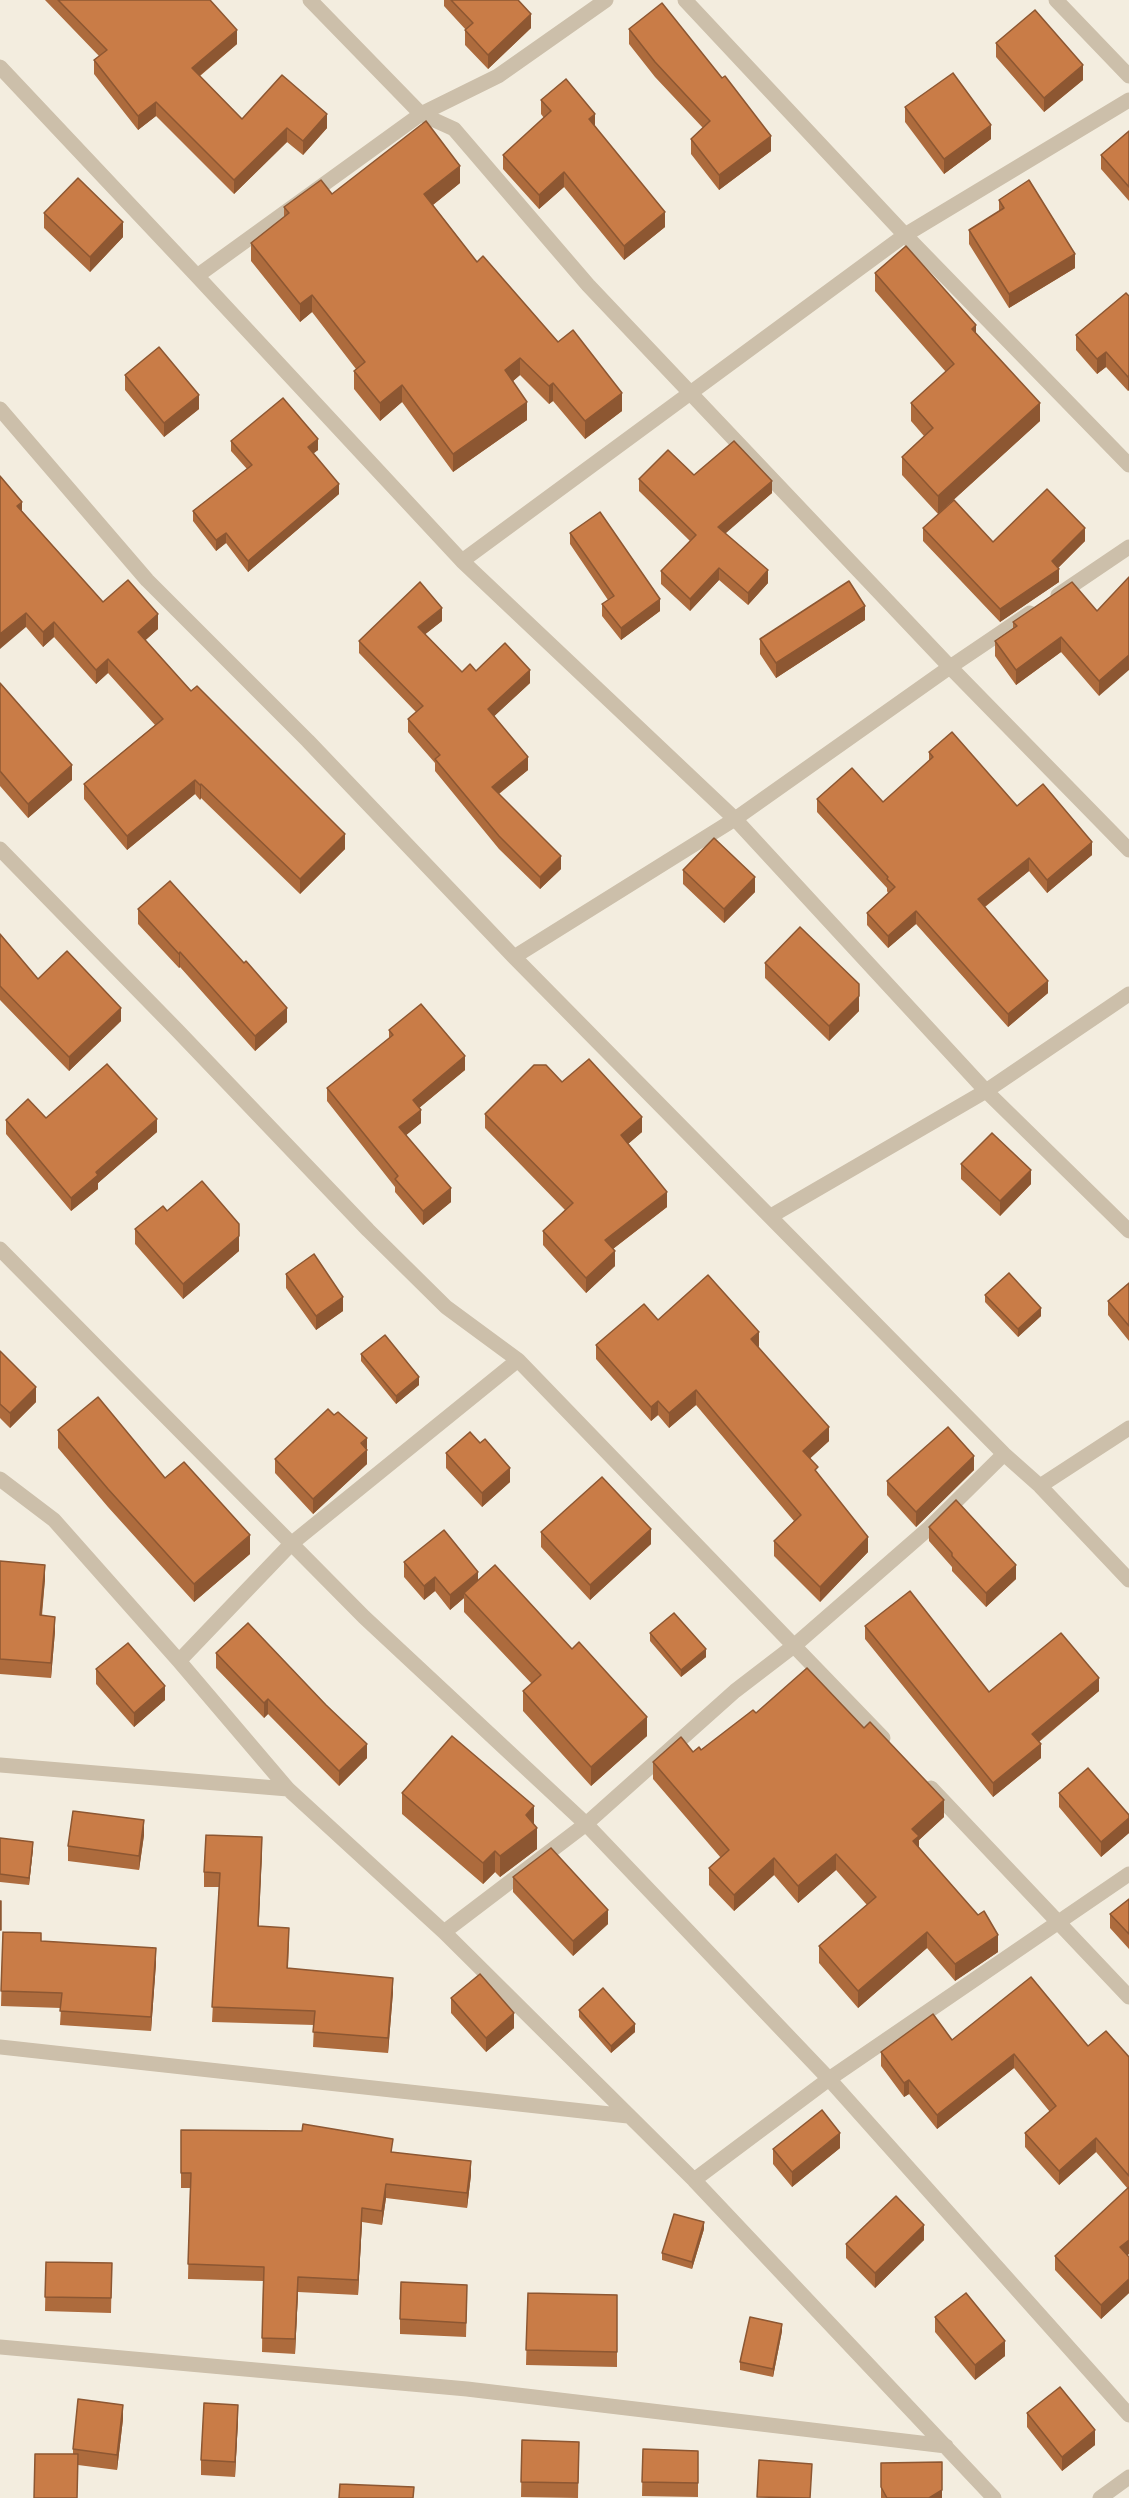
<!DOCTYPE html>
<html>
<head>
<meta charset="utf-8">
<style>
  body { margin:0 }
  canvas { display:block; background:#f3eddf }
</style>
</head>
<body>
<canvas width="1129" height="2498"></canvas>
<script>
const ctx = document.querySelector('canvas').getContext('2d');
ctx.lineJoin = 'round';
const shape = rows => new Path2D(rows.map(r => 'M' + r).join(''));
function trace(path, color, width, dash) { ctx.strokeStyle = color; ctx.lineWidth = width; ctx.lineCap = dash ? 'butt' : 'round'; ctx.setLineDash(dash || []); ctx.stroke(path); }
function fillPath(path, color) { ctx.fillStyle = color; ctx.fill(path, 'evenodd'); }
trace(shape([
  [310,0,421,114,454,129,588,285,950,667,1129,850],
  [685,0,905,235,1129,465],
  [1056,0,1129,76],
  [0,67,197,276,462,561,735,819,986,1091,1129,1231],
  [197,276,421,114,498,76,606,0],
  [0,409,147,580,308,741,514,957,1004,1454,1040,1486,1129,1580],
  [462,561,905,235,1129,100],
  [1058,595,1129,547],
  [0,849,177,1030,368,1230,446,1307,518,1360,883,1738],
  [514,957,735,819,950,667,1030,613],
  [771,1216,986,1091,1129,994],
  [0,1249,364,1617,586,1824,829,2079,1129,2415],
  [0,1479,54,1520,179,1661,288,1789,444,1932,694,2180,994,2498],
  [1040,1486,1129,1428],
  [179,1661,291,1544,518,1360],
  [0,1765,288,1789],
  [931,1788,1129,1997],
  [444,1932,586,1824,735,1691,795,1645,928,1529,1004,1454],
  [0,2047,628,2116],
  [694,2180,829,2079,1129,1874],
  [0,2347,467,2389,946,2446],
  [1100,2498,1129,2477]
]), '#ccbfaa', 15);
fillPath(shape([
  [45,0,210,0,237,44,200,76,242,119,327,128,303,155,287,142,234,194,156,116,138,130,94,74,94,60,99,56],
  [444,0,518,0,531,28,488,69,465,45,465,30,466,30,444,6],
  [629,29,771,151,719,190,691,154,691,139,703,128,655,77,629,44],
  [996,43,1083,80,1044,112,996,57],
  [541,100,595,126,665,227,624,260,564,187,539,209,503,169,503,155,544,118,541,114],
  [905,107,991,139,944,174,905,122],
  [1129,131,1129,201,1101,169,1101,155],
  [460,183,433,205,477,262,558,342,622,411,585,439,553,401,549,404,520,375,513,381,527,420,453,472,402,402,380,421,354,389,354,371,356,369,312,312,300,322,251,261,251,243,284,217,284,207,332,194],
  [999,200,1075,268,1009,308,969,244,969,230,999,211],
  [44,213,123,237,90,272,44,228],
  [875,273,976,334,1040,421,938,514,902,475,902,457,924,436,911,421,911,403,946,372,875,291],
  [1129,296,1129,390,1128,391,1106,367,1097,374,1076,350,1076,335],
  [125,375,199,409,164,437,125,390],
  [231,441,318,450,313,453,339,494,248,572,226,543,216,551,193,521,193,511,247,469,231,451],
  [694,475,772,493,725,533,768,583,748,605,719,580,690,611,661,584,661,571,690,541,639,491,639,479],
  [22,511,103,602,158,629,145,640,191,691,345,849,300,894,201,798,200,800,195,794,127,850,84,799,84,784,155,725,108,673,96,684,54,637,43,647,26,627],
  [923,528,993,542,1085,541,1058,568,1059,582,1000,622,923,541],
  [570,533,660,611,621,640,602,616,602,604,608,600,570,544],
  [1129,577,1099,696,1061,652,1016,685,995,656,995,641,1013,628,1013,622,1097,611],
  [865,620,776,678,760,654,760,639],
  [442,621,425,634,462,672,476,671,530,683,494,716,528,770,499,794,561,869,540,889,499,849,435,771,435,763,408,732,408,719,416,712,359,653,359,641],
  [0,683,72,780,28,818,0,786],
  [929,752,1017,806,1092,855,1047,893,1029,871,985,907,1048,993,1008,1027,916,924,888,948,867,925,867,913,888,893,887,891,887,888,817,812,817,799,883,802,929,761],
  [683,870,755,892,724,923,683,884],
  [138,909,287,1022,255,1051,180,967,179,968,138,924],
  [0,934,38,979,121,1021,69,1071,0,1000],
  [765,963,859,1011,829,1041,765,978],
  [389,1030,465,1070,419,1108,421,1123,406,1135,451,1202,423,1225,395,1192,395,1187,327,1101,327,1088,389,1039],
  [562,1082,642,1132,628,1144,667,1207,613,1249,615,1266,586,1293,543,1245,543,1231,565,1210,485,1128,485,1114],
  [46,1118,157,1132,98,1183,98,1189,71,1211,6,1134,6,1120],
  [961,1164,1031,1184,1000,1216,961,1179],
  [167,1211,239,1251,183,1299,135,1244,135,1229],
  [286,1274,343,1311,316,1330,286,1288],
  [1129,1283,1129,1341,1108,1315,1108,1301],
  [985,1295,1041,1316,1018,1337,985,1302],
  [658,1320,759,1346,758,1348,829,1441,810,1458,818,1475,868,1552,820,1602,774,1556,774,1541,794,1521,696,1405,669,1428,658,1415,651,1421,596,1359,596,1345],
  [0,1351,36,1402,10,1428,0,1418],
  [361,1354,419,1385,396,1404,361,1361],
  [334,1415,367,1438,367,1464,313,1514,275,1473,275,1459],
  [58,1430,165,1478,250,1554,194,1602,108,1507,58,1448],
  [480,1443,510,1482,482,1507,446,1468,446,1453],
  [974,1470,916,1527,887,1495,887,1481],
  [929,1527,1016,1579,986,1607,952,1571,952,1567,929,1541],
  [541,1532,651,1544,590,1600,541,1547],
  [0,1561,45,1579,42,1616,55,1631,51,1678,0,1674],
  [404,1562,478,1580,647,1736,591,1786,523,1711,523,1691,532,1684,464,1612,464,1598,450,1610,435,1591,424,1600,404,1577],
  [865,1626,989,1692,1099,1691,1039,1742,1041,1758,993,1797,865,1639],
  [650,1633,706,1657,681,1677,650,1641],
  [216,1653,367,1758,339,1786,268,1714,264,1718,216,1668],
  [96,1669,165,1700,134,1727,96,1684],
  [756,1713,944,1817,919,1840,919,1847,998,1952,955,1981,927,1948,858,2008,819,1963,819,1946,867,1905,836,1870,798,1903,774,1875,734,1911,709,1885,709,1868,721,1858,653,1779,653,1762,701,1750],
  [402,1793,534,1824,537,1849,500,1877,495,1872,483,1884,402,1814],
  [1059,1793,1129,1815,1129,1833,1101,1857,1059,1807],
  [144,1835,139,1870,68,1861,68,1846],
  [0,1838,33,1849,29,1885,0,1882],
  [262,1852,258,1926,289,1942,288,1968,393,1992,388,2053,313,2047,314,2025,212,2022,219,1887,204,1887,204,1872],
  [513,1877,608,1924,573,1956,513,1892],
  [1129,1899,1129,1949,1110,1928,1110,1914],
  [3,1932,41,1941,156,1963,151,2031,60,2025,61,2008,1,2006],
  [451,1998,514,2028,486,2052,451,2013],
  [579,2010,635,2032,611,2053,579,2017],
  [952,2040,1088,2046,1129,2057,1129,2254,1127,2255,1129,2257,1129,2293,1101,2319,1055,2270,1055,2256,1128,2189,1096,2152,1059,2185,1025,2147,1025,2133,1050,2112,1014,2068,937,2129,909,2094,904,2097,881,2066,881,2052],
  [181,2130,393,2152,471,2175,467,2208,386,2198,382,2225,362,2222,358,2295,298,2292,295,2354,262,2352,263,2281,188,2279,190,2188,181,2188],
  [840,2148,792,2187,773,2164,773,2149],
  [704,2229,692,2269,662,2260,662,2253],
  [924,2240,875,2288,846,2258,846,2244],
  [46,2262,112,2263,111,2313,45,2311],
  [528,2293,617,2295,617,2367,526,2365],
  [467,2300,466,2337,400,2334,400,2319],
  [935,2317,1005,2356,975,2380,935,2332],
  [782,2331,773,2377,740,2370,740,2362],
  [1027,2413,1095,2445,1062,2471,1027,2427],
  [123,2419,117,2470,78,2465,73,2454,73,2449],
  [238,2420,235,2477,201,2475,201,2460],
  [522,2440,579,2442,578,2498,521,2497],
  [643,2449,698,2451,698,2497,642,2496],
  [881,2463,942,2498,881,2498]
]), '#ad6b3d');
fillPath(shape([
  [531,14,531,28,488,69,488,55],
  [237,30,237,44,192,82,192,68],
  [1083,65,1083,80,1044,112,1044,98],
  [156,102,156,116,138,130,138,116],
  [327,114,327,128,303,155,303,141],
  [595,114,595,128,589,119],
  [991,125,991,139,944,174,944,159],
  [287,128,287,142,234,194,234,180],
  [771,136,771,151,719,190,719,175],
  [460,166,460,183,424,212,424,194],
  [564,172,564,187,539,209,539,195],
  [665,212,665,227,624,260,624,246],
  [123,222,123,237,90,272,90,257],
  [1075,254,1075,268,1009,308,1009,294],
  [312,295,312,312,300,322,300,304],
  [976,325,976,343,972,329],
  [1106,352,1106,367,1097,374,1097,359],
  [520,358,520,375,505,388,505,370],
  [1129,375,1129,390,1128,391,1128,377],
  [553,383,553,401,549,404,549,386],
  [402,385,402,402,380,421,380,403],
  [622,393,622,411,585,439,585,421],
  [199,395,199,409,164,437,164,423],
  [527,402,527,420,453,472,453,454],
  [1040,403,1040,421,938,514,938,496],
  [318,439,318,450,308,458,308,447],
  [772,481,772,493,718,540,718,527],
  [339,484,339,494,248,572,248,561],
  [22,502,22,516,17,506],
  [1085,528,1085,541,1052,574,1052,561],
  [226,533,226,543,216,551,216,540],
  [719,568,719,580,690,611,690,599],
  [1059,569,1059,582,1000,622,1000,609],
  [768,570,768,583,748,605,748,593],
  [660,599,660,611,621,640,621,628],
  [865,606,865,620,776,678,776,663],
  [442,608,442,621,418,640,418,627],
  [26,613,26,627,0,649,0,634],
  [158,614,158,629,138,647,138,632],
  [54,622,54,637,43,647,43,632],
  [1061,637,1061,652,1016,685,1016,670],
  [1129,655,1129,670,1099,696,1099,681],
  [108,659,108,673,96,684,96,670],
  [530,670,530,683,488,722,488,709],
  [528,757,528,770,492,799,492,787],
  [72,765,72,780,28,818,28,804],
  [195,780,195,794,127,850,127,836],
  [201,784,201,798,200,800,200,785],
  [345,834,345,849,300,894,300,879],
  [1092,842,1092,855,1047,893,1047,880],
  [561,856,561,869,540,889,540,877],
  [1029,858,1029,871,978,912,978,899],
  [755,877,755,892,724,923,724,909],
  [916,911,916,924,888,948,888,936],
  [180,952,180,967,179,968,179,954],
  [1048,981,1048,993,1008,1027,1008,1014],
  [859,996,859,1011,829,1041,829,1026],
  [121,1008,121,1021,69,1071,69,1057],
  [287,1008,287,1022,255,1051,255,1036],
  [465,1056,465,1070,413,1113,413,1100],
  [421,1110,421,1123,399,1141,399,1127],
  [642,1117,642,1132,621,1150,621,1135],
  [157,1119,157,1132,98,1183,98,1189,71,1211,71,1198,96,1172],
  [1031,1170,1031,1184,1000,1216,1000,1201],
  [451,1188,451,1202,423,1225,423,1211],
  [667,1192,667,1207,605,1255,605,1240],
  [239,1236,239,1251,183,1299,183,1284],
  [615,1251,615,1266,586,1293,586,1278],
  [343,1297,343,1311,316,1330,316,1316],
  [1041,1308,1041,1316,1018,1337,1018,1329],
  [759,1332,759,1346,751,1354,751,1339],
  [419,1377,419,1385,396,1404,396,1396],
  [36,1387,36,1402,10,1428,10,1413],
  [696,1390,696,1405,669,1428,669,1413],
  [658,1401,658,1415,651,1421,651,1407],
  [829,1427,829,1441,803,1465,803,1451],
  [367,1438,367,1464,313,1514,313,1499],
  [974,1456,974,1470,916,1527,916,1512],
  [510,1468,510,1482,482,1507,482,1493],
  [651,1529,651,1544,590,1600,590,1585],
  [250,1535,250,1554,194,1602,194,1584],
  [868,1537,868,1552,820,1602,820,1587],
  [45,1565,45,1579,40,1630,40,1615],
  [1016,1565,1016,1579,986,1607,986,1593],
  [478,1572,478,1586,464,1593,464,1598,450,1610,450,1595],
  [435,1577,435,1591,424,1600,424,1586],
  [55,1617,55,1631,51,1678,51,1663],
  [706,1649,706,1657,681,1677,681,1670],
  [1099,1678,1099,1691,1032,1747,1032,1734],
  [165,1686,165,1700,134,1727,134,1713],
  [268,1699,268,1714,264,1718,264,1703],
  [647,1717,647,1736,591,1786,591,1767],
  [367,1744,367,1758,339,1786,339,1771],
  [1041,1744,1041,1758,993,1797,993,1783],
  [944,1800,944,1817,919,1840,919,1852,913,1857,912,1829],
  [534,1806,534,1827,526,1815],
  [1129,1818,1129,1833,1101,1857,1101,1842],
  [144,1820,144,1835,139,1870,139,1856],
  [537,1828,537,1849,500,1877,500,1856],
  [262,1837,262,1852,258,1941,258,1926],
  [33,1842,33,1849,29,1885,29,1878],
  [495,1851,495,1872,483,1884,483,1863],
  [836,1854,836,1870,798,1903,798,1886],
  [774,1858,774,1875,734,1911,734,1895],
  [608,1910,608,1924,573,1956,573,1941],
  [927,1932,927,1948,858,2008,858,1991],
  [998,1935,998,1952,955,1981,955,1964],
  [156,1948,156,1963,151,2031,151,2017],
  [393,1978,393,1992,388,2053,388,2038],
  [514,2013,514,2028,486,2052,486,2038],
  [635,2024,635,2032,611,2053,611,2046],
  [1014,2054,1014,2068,937,2129,937,2115],
  [909,2080,909,2094,904,2097,904,2083],
  [840,2133,840,2148,792,2187,792,2172],
  [1096,2138,1096,2152,1059,2185,1059,2171],
  [471,2161,471,2175,467,2208,467,2193],
  [386,2184,386,2198,382,2225,382,2211],
  [362,2208,362,2222,358,2295,358,2280],
  [704,2222,704,2229,692,2269,692,2262],
  [924,2225,924,2240,875,2288,875,2273],
  [1129,2240,1129,2254,1120,2261,1120,2247],
  [298,2277,298,2292,295,2354,295,2339],
  [1129,2279,1129,2293,1101,2319,1101,2305],
  [782,2324,782,2331,773,2377,773,2369],
  [1005,2341,1005,2356,975,2380,975,2365],
  [123,2405,123,2419,117,2470,117,2455],
  [238,2405,238,2420,235,2477,235,2462],
  [1095,2430,1095,2445,1062,2471,1062,2457],
  [942,2490,942,2498,929,2498]
]), '#8d5732');
const building = shape([
  [58,0,210,0,237,30,192,68,242,119,282,75,327,114,303,141,287,128,234,180,156,102,138,116,94,60,107,50,58,0],
  [451,0,518,0,531,14,488,55,465,30,473,23,451,0],
  [662,3,722,78,725,76,771,136,719,175,691,139,710,121,655,62,629,29,662,3],
  [1035,10,1083,65,1044,98,996,43,1035,10],
  [953,73,991,125,944,159,905,107,953,73],
  [566,79,595,114,589,119,665,212,624,246,564,172,539,195,503,155,551,111,541,100,566,79],
  [426,121,460,166,424,194,477,262,483,256,558,342,573,330,622,393,585,421,553,383,549,386,520,358,505,370,527,402,453,454,402,385,380,403,354,371,365,362,312,295,300,304,251,243,289,213,284,207,321,180,332,194,426,121],
  [1129,131,1129,187,1101,155,1129,131],
  [78,178,123,222,90,257,44,213,78,178],
  [1029,180,1075,254,1009,294,969,230,1004,208,999,200,1029,180],
  [906,246,976,325,972,329,1040,403,938,496,902,457,933,428,911,403,954,364,875,273,906,246],
  [1126,293,1129,296,1129,375,1128,377,1106,352,1097,359,1076,335,1126,293],
  [159,347,199,395,164,423,125,375,159,347],
  [283,398,318,439,308,447,339,484,248,561,226,533,216,540,193,511,252,465,231,441,283,398],
  [734,441,772,481,718,527,768,570,748,593,719,568,690,599,661,571,696,535,639,479,668,450,694,475,734,441],
  [0,476,22,502,17,506,103,602,128,580,158,614,138,632,191,691,197,686,345,834,300,879,201,784,200,785,195,780,127,836,84,784,163,719,108,659,96,670,54,622,43,632,26,613,0,634,0,476],
  [1047,489,1085,528,1052,561,1059,569,1000,609,923,528,954,500,993,542,1047,489],
  [600,512,660,599,621,628,602,604,614,596,570,533,600,512],
  [1129,577,1129,655,1099,681,1061,637,1016,670,995,641,1017,626,1013,622,1072,582,1097,611,1129,577],
  [849,581,865,606,776,663,760,639,849,581],
  [420,582,442,608,418,627,462,672,470,664,476,671,505,643,530,670,488,709,528,757,492,787,561,856,540,877,499,836,435,759,440,755,408,719,423,706,359,641,420,582],
  [0,683,72,765,28,804,0,771,0,683],
  [952,732,1017,806,1043,784,1092,842,1047,880,1029,858,978,899,1048,981,1008,1014,916,911,888,936,867,913,895,887,887,879,888,877,817,799,852,768,883,802,933,757,929,752,952,732],
  [714,838,755,877,724,909,683,870,714,838],
  [170,881,244,963,246,961,287,1008,255,1036,180,952,179,954,138,909,170,881],
  [800,927,859,984,859,996,829,1026,765,963,800,927],
  [0,934,38,979,67,951,121,1008,69,1057,0,986,0,934],
  [421,1004,465,1056,413,1100,421,1110,399,1127,451,1188,423,1211,395,1179,398,1176,327,1088,393,1035,389,1030,421,1004],
  [589,1059,642,1117,621,1135,667,1192,605,1240,615,1251,586,1278,543,1231,573,1203,485,1114,534,1065,546,1065,562,1082,589,1059],
  [107,1064,157,1119,96,1172,98,1175,71,1198,6,1120,28,1099,46,1118,107,1064],
  [992,1133,1031,1170,1000,1201,961,1164,992,1133],
  [202,1181,239,1224,239,1236,183,1284,135,1229,163,1206,167,1211,202,1181],
  [314,1254,343,1297,316,1316,286,1274,314,1254],
  [1009,1273,1041,1308,1018,1329,985,1295,1009,1273],
  [708,1275,759,1332,751,1339,829,1427,803,1451,818,1467,815,1470,868,1537,820,1587,774,1541,801,1515,696,1390,669,1413,658,1401,651,1407,596,1345,644,1304,658,1320,708,1275],
  [1129,1283,1129,1326,1108,1301,1129,1283],
  [385,1335,419,1377,396,1396,361,1354,385,1335],
  [0,1351,36,1387,10,1413,0,1404,0,1351],
  [98,1397,165,1478,184,1462,250,1535,194,1584,108,1489,58,1430,98,1397],
  [328,1409,334,1415,338,1412,367,1438,361,1443,367,1450,313,1499,275,1459,328,1409],
  [948,1427,974,1456,916,1512,887,1481,948,1427],
  [470,1432,480,1443,485,1439,510,1468,482,1493,446,1453,470,1432],
  [602,1477,651,1529,590,1585,541,1532,602,1477],
  [956,1500,1016,1565,986,1593,952,1556,952,1553,929,1527,956,1500],
  [444,1530,478,1572,450,1595,435,1577,424,1586,404,1562,444,1530],
  [0,1561,45,1565,40,1615,55,1617,51,1663,0,1659,0,1561],
  [495,1565,572,1649,579,1642,647,1717,591,1767,523,1691,541,1675,464,1593,495,1565],
  [910,1591,989,1692,1061,1633,1099,1678,1032,1734,1041,1744,993,1783,865,1626,910,1591],
  [674,1613,706,1649,681,1670,650,1633,674,1613],
  [248,1623,326,1705,367,1744,339,1771,268,1699,264,1703,216,1653,248,1623],
  [128,1643,165,1686,134,1713,96,1669,128,1643],
  [807,1668,864,1728,870,1722,944,1800,912,1829,919,1836,913,1841,978,1915,984,1911,998,1935,955,1964,927,1932,858,1991,819,1946,876,1897,836,1854,798,1886,774,1858,734,1895,709,1868,729,1850,653,1762,681,1737,693,1752,699,1747,701,1750,753,1710,756,1713,807,1668],
  [452,1736,534,1806,526,1815,537,1828,500,1856,495,1851,483,1863,402,1793,452,1736],
  [1088,1768,1129,1815,1129,1818,1101,1842,1059,1793,1088,1768],
  [73,1811,144,1820,139,1856,68,1846,73,1811],
  [206,1835,262,1837,258,1926,289,1928,287,1968,393,1978,388,2038,313,2032,315,2011,212,2007,220,1873,204,1872,206,1835],
  [0,1838,33,1842,29,1878,0,1874,0,1838],
  [551,1848,608,1910,573,1941,513,1877,551,1848],
  [1129,1899,1129,1934,1110,1914,1129,1899],
  [0,1901,1,1901,1,1930,0,1930,0,1901],
  [3,1932,41,1933,41,1941,156,1948,151,2017,60,2011,62,1993,1,1991,3,1932],
  [480,1974,514,2013,486,2038,451,1998,480,1974],
  [1031,1977,1088,2046,1106,2031,1129,2057,1129,2176,1096,2138,1059,2171,1025,2133,1056,2106,1014,2054,937,2115,909,2080,904,2083,881,2052,933,2014,952,2040,1031,1977],
  [603,1988,635,2024,611,2046,579,2010,603,1988],
  [822,2110,840,2133,792,2172,773,2149,822,2110],
  [303,2124,393,2139,391,2152,471,2161,467,2193,386,2184,382,2211,362,2208,358,2280,298,2277,295,2339,262,2338,264,2267,188,2264,191,2173,181,2173,181,2130,302,2131,303,2124],
  [1129,2187,1129,2240,1120,2247,1129,2257,1129,2279,1101,2305,1055,2256,1129,2187],
  [896,2196,924,2225,875,2273,846,2244,896,2196],
  [674,2214,704,2222,692,2262,662,2253,674,2214],
  [46,2262,112,2263,111,2298,45,2297,46,2262],
  [401,2282,467,2285,466,2323,400,2319,401,2282],
  [528,2293,617,2295,617,2352,526,2350,528,2293],
  [966,2293,1005,2341,975,2365,935,2317,966,2293],
  [750,2317,782,2324,773,2369,740,2362,750,2317],
  [1060,2387,1095,2430,1062,2457,1027,2413,1060,2387],
  [78,2399,123,2405,117,2455,73,2449,78,2399],
  [204,2403,238,2405,235,2462,201,2460,204,2403],
  [522,2440,579,2442,578,2483,521,2482,522,2440],
  [643,2449,698,2451,698,2483,642,2482,643,2449],
  [35,2454,78,2454,77,2498,34,2498,35,2454],
  [759,2460,812,2464,810,2498,757,2497,759,2460],
  [942,2462,942,2490,929,2498,887,2498,881,2487,881,2463,942,2462],
  [340,2484,414,2487,413,2498,339,2498,340,2484]
]);
fillPath(building, '#c97c47');
trace(building, '#8d5732', 1.5);
</script>
</body>
</html>
